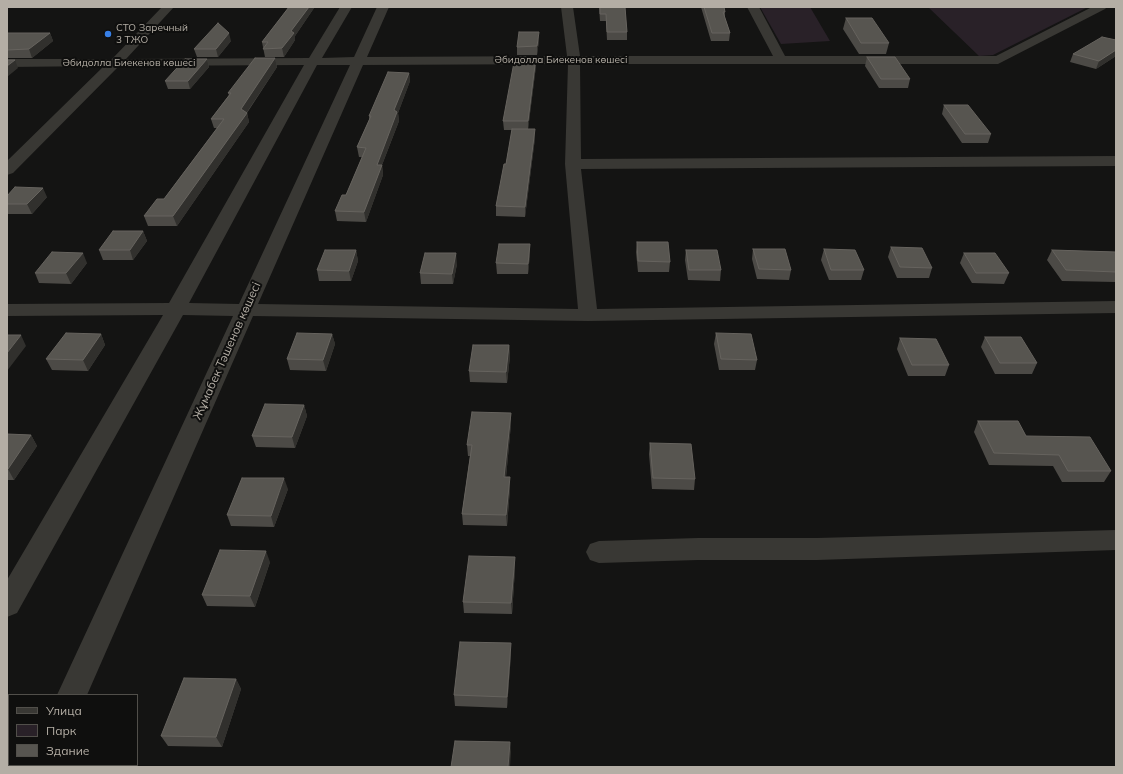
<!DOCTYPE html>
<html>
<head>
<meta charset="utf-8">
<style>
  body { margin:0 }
  #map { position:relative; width:1123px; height:774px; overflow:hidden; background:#141413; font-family:Mulish,sans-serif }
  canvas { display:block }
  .frame { position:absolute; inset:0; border:8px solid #b4aea5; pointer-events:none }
  .legend { position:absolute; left:8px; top:694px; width:130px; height:72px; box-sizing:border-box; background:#0f0f0e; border:1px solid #514f4a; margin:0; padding:5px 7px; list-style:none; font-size:12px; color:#b4aea5 }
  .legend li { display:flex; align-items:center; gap:8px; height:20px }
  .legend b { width:20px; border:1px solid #514f4a }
</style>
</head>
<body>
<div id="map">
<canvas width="1123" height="774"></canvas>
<div class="frame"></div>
<ul class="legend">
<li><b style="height:5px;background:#393834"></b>Улица</li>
<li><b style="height:11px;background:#292128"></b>Парк</li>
<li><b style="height:11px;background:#575550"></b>Здание</li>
</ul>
</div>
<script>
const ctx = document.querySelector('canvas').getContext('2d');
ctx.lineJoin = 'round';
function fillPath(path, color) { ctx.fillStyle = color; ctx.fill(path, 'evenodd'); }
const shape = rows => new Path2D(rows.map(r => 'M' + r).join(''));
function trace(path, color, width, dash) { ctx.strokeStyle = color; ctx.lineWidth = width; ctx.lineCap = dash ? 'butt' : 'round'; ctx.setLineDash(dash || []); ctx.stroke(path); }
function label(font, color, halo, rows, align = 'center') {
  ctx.font = font + ' Mulish,sans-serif'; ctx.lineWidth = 4; ctx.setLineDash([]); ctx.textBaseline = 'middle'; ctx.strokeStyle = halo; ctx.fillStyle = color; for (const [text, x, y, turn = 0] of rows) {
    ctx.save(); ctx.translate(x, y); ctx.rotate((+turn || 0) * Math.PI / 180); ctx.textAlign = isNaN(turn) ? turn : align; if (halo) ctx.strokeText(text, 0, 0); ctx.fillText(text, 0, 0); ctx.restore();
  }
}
fillPath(shape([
  [760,7,810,7,830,41,781,44],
  [928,7,1088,7,993,55,979,56]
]), '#292128');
fillPath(shape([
  [162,7,174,7,126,59,309,58,340,7,352,7,322,58,354,57,377,7,389,7,367,57,567,56,561,7,573,7,580,56,773,56,747,7,759,7,785,56,996,56,1092,7,1107,7,1105,9,998,64,580,64,581,159,1116,156,1116,166,581,169,597,309,1116,301,1116,313,588,321,253,316,87,695,57,695,233,316,183,315,17,613,7,617,7,580,163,315,7,316,7,304,169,303,304,65,119,66,13,173,7,175,7,161,104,66,7,67,7,59,112,59,162,7],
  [568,64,565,164,578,309,258,304,363,65,568,64],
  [317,65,350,65,239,304,189,303,317,65],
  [1116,530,1116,550,817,560,698,560,599,563,590,560,586,552,590,544,599,541,698,538,817,538,1116,530],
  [23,765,56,765,56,767,23,767,23,765]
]), '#393834');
fillPath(shape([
  [289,7,314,7,314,8,295,36,295,40,284,57,265,57,262,42],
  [599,7,625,7,627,32,627,40,607,40,606,21,600,21],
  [701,7,724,7,725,12,725,18,730,33,729,41,711,41],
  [846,18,889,43,886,54,859,54,843,29],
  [7,33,50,33,53,41,32,58,7,58],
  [539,40,537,55,517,55,517,47],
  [1116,40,1116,56,1096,69,1070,62,1073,54],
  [231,41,218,57,197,57,194,49],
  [536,57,536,66,528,129,535,138,525,217,496,216,496,206,506,164,512,130,504,130,503,121],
  [867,57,910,79,908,88,879,88,865,66],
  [275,58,277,67,247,113,249,122,177,226,148,226,144,216,164,199,217,128,214,128,211,119,229,95,228,93],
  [207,59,209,67,190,89,168,89,165,81],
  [409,73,410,81,398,113,399,121,382,165,383,175,366,222,337,221,335,211,346,195,362,157,359,157,357,147,369,120,369,116],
  [944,105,991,134,988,143,962,143,942,114],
  [7,196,47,197,32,214,7,214],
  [143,231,147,241,133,260,103,260,99,250],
  [637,242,670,262,669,272,638,272,636,252],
  [891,247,932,268,929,278,897,278,888,257],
  [753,249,791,270,789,280,757,279,752,259],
  [824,249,864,270,861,280,829,280,821,260],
  [356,250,358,261,351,281,319,281,317,270],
  [686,250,721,270,720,281,688,280,685,260],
  [1052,250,1116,252,1116,282,1062,281,1047,260],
  [964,253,1009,273,1004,284,972,283,960,263],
  [530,254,528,274,497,274,496,263],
  [87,263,71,284,39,283,35,273],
  [457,264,453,284,421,284,420,273],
  [716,333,757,360,755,370,719,370,714,344],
  [101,334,105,345,88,371,52,370,46,359],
  [332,334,335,344,326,371,290,370,287,359],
  [985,337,1037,363,1032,374,995,374,981,347],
  [900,338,949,365,945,376,908,376,897,349],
  [509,345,510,356,507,383,470,382,469,371],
  [304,405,307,416,295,448,256,447,252,436],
  [511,413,511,424,506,477,510,488,507,526,463,525,462,514,470,456,468,456,467,445],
  [978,421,1026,436,1111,471,1104,482,1062,482,1053,466,989,465,974,432],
  [7,434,31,435,37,446,14,480,7,480],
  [650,443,695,479,694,490,652,489,649,454],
  [288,489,274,527,231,526,227,515],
  [270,562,255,607,207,606,202,595],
  [515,569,512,614,464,613,463,602],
  [511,654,507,708,455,706,454,695],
  [236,679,241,689,222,747,168,746,161,736]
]), '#4c4a46');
fillPath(shape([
  [309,7,314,7,314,8,295,36,295,40,284,57,282,48,291,31],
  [539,32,539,40,537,55,537,46],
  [50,33,53,41,32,58,29,49],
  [229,33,231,41,218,57,216,49],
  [1116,50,1116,56,1096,69,1099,61],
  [536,57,536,66,528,130,528,121],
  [275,58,277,67,243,118,241,109],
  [207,59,209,67,190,89,188,81],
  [15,60,18,68,7,77,7,66],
  [409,73,410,81,398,113,399,121,378,175,377,165,394,110],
  [247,113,249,122,177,226,173,216],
  [535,129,535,138,525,217,525,207],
  [382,165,383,175,366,222,364,212],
  [43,188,47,197,32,214,27,204],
  [143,231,147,241,133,260,130,250],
  [530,244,530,254,528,274,528,264],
  [356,250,358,261,351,281,349,271],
  [83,253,87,263,71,284,66,273],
  [456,253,457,264,453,284,452,274],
  [101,334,105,345,88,371,83,360],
  [332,334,335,344,326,371,323,360],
  [21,335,26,346,7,371,7,353],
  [509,345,510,356,507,383,506,372],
  [304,405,307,416,295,448,292,437],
  [511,413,511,424,505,488,504,477],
  [31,435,37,446,14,480,8,469],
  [510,477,510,488,507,526,506,515],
  [284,478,288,489,274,527,271,516],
  [266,551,270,562,255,607,250,596],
  [515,557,515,569,512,614,511,603],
  [511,643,511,654,507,708,507,697],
  [236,679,241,689,222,747,216,737],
  [510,742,511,752,510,767,508,767]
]), '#31302d');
const building = shape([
  [289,7,309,7,291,31,294,33,282,48,263,49,268,42,262,42,289,7],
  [600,7,625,7,627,32,607,32,606,14,600,14,600,7],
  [704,7,724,7,725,12,723,12,730,33,712,33,704,7],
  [846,18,872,18,889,43,861,43,846,18],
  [218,23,229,33,216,49,194,49,218,23],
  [519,32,539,32,537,46,517,47,519,32],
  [7,33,50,33,29,49,7,50,7,33],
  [1102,37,1116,40,1116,50,1099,61,1073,54,1102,37],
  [515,57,536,57,528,121,503,121,515,57],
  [867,57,895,57,910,79,881,79,867,57],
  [255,58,275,58,241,109,247,113,173,216,144,216,157,199,164,199,224,119,211,119,231,93,228,93,255,58],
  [185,59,207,59,188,81,165,81,185,59],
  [7,60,15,60,7,66,7,60],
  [388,72,409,73,394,110,397,112,377,165,382,165,364,212,335,211,342,195,346,195,366,148,357,147,371,116,369,116,388,72],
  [944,105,968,105,991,134,965,134,944,105],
  [512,129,535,129,525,207,496,206,504,164,506,164,512,129],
  [15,187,43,188,27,204,7,204,7,196,15,187],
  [113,231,143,231,130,250,99,250,113,231],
  [637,242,668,242,670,262,638,261,637,242],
  [499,244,530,244,528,264,496,263,499,244],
  [891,247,922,248,932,268,900,267,891,247],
  [753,249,785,249,791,270,759,269,753,249],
  [824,249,855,250,864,270,831,270,824,249],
  [325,250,356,250,349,271,317,270,325,250],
  [686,250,717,250,721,270,689,270,686,250],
  [1052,250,1116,252,1116,272,1066,270,1052,250],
  [52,252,83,253,66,273,35,273,52,252],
  [425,253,456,253,452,274,420,273,425,253],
  [964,253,995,253,1009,273,976,273,964,253],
  [66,333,101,334,83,360,46,359,66,333],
  [297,333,332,334,323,360,287,359,297,333],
  [716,333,751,334,757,360,721,359,716,333],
  [7,335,21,335,7,353,7,335],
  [985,337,1021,337,1037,363,1000,363,985,337],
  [900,338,936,339,949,365,912,365,900,338],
  [473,345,509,345,506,372,469,371,473,345],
  [265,404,304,405,292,437,252,436,265,404],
  [472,412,511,413,504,477,510,477,506,515,462,514,472,445,467,445,472,412],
  [978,421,1018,421,1026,436,1090,437,1111,471,1068,471,1059,455,994,453,978,421],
  [7,434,31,435,8,469,7,469,7,434],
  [650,443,691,444,695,479,653,478,650,443],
  [242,478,284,478,271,516,227,515,242,478],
  [220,550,266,551,250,596,202,595,220,550],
  [469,556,515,557,511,603,463,602,469,556],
  [460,642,511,643,507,697,454,695,460,642],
  [184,678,236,679,216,737,161,736,184,678],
  [455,741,510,742,508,767,451,767,455,741]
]);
fillPath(building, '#575550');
trace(building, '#66635e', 1);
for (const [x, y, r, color] of [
  [108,34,4,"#3880e7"]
]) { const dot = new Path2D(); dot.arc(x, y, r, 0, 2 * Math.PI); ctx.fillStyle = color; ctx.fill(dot); trace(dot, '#0f0f0e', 1.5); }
label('10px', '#b4aea5', '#0f0f0e', [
  ["СТО Заречный",116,28],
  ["3 ТЖО",116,40]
], 'left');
label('10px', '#b4aea5', '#0f0f0e', [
  ["Әбидолла Биекенов көшесі",561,60],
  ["Әбидолла Биекенов көшесі",129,63]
]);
label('12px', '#b4aea5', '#0f0f0e', [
  ["Жұмабек Тәшенов көшесі",227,351,-66]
]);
</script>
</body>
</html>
